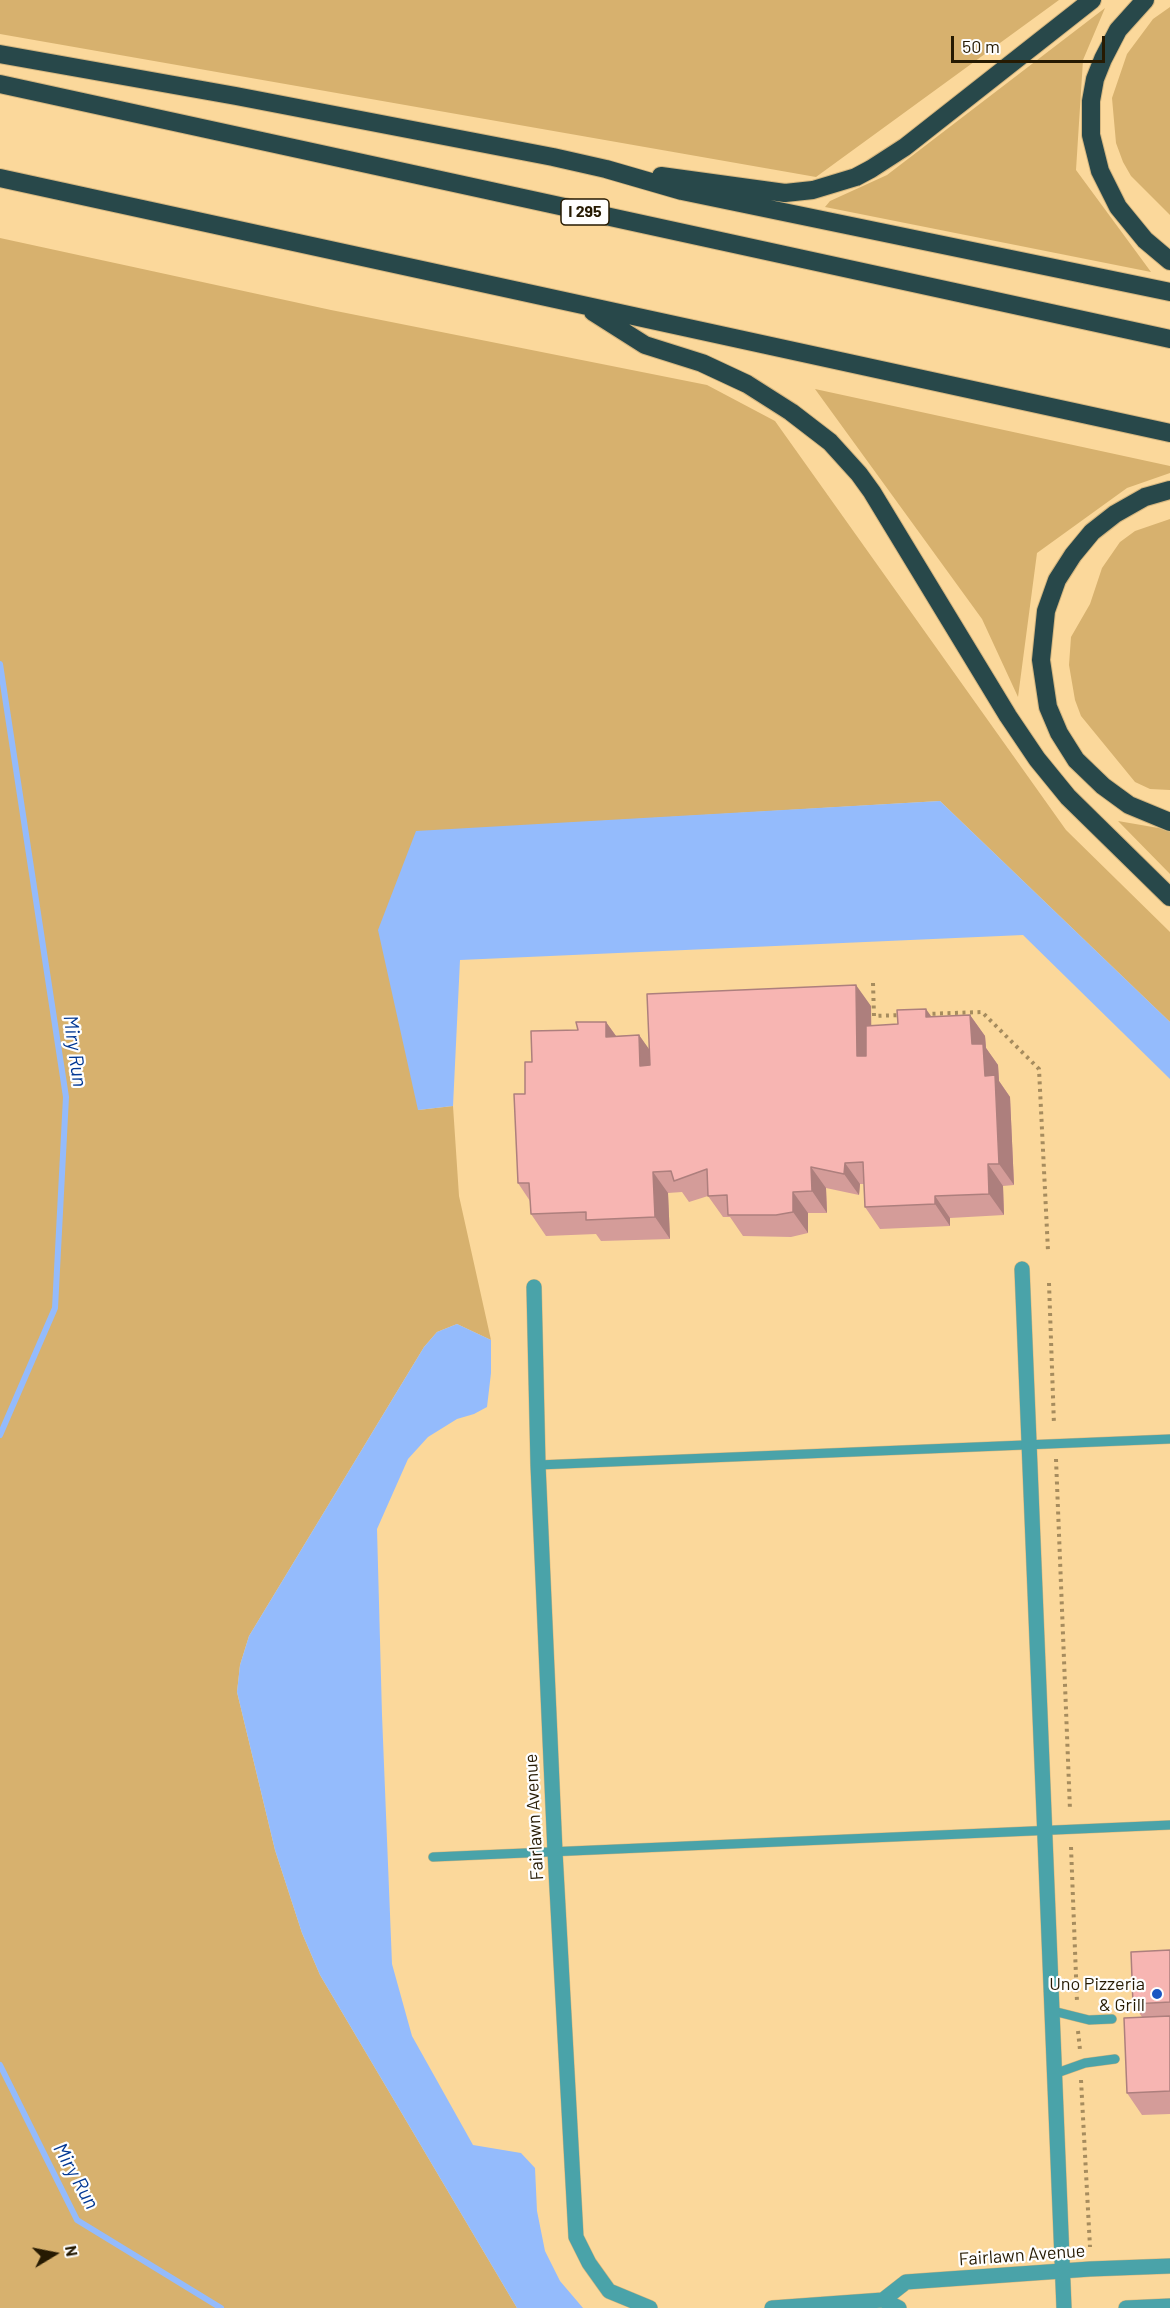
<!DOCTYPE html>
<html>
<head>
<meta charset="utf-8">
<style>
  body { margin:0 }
  #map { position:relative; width:1170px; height:2308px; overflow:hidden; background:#fbd89b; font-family:Barlow,sans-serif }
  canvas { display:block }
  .north { position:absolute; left:24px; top:2224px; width:60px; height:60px; -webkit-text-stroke:4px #fefefe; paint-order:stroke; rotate:80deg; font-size:16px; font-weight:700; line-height:24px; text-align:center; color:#261a02 }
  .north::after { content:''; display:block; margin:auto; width:21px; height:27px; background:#261a02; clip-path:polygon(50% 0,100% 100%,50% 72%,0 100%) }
  .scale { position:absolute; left:951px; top:36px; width:154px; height:27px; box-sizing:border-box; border:3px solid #261a02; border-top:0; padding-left:8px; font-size:18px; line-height:21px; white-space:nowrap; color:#261a02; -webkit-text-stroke:4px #fefefe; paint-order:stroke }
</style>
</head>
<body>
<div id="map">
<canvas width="1170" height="2308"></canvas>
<div class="north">N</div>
<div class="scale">50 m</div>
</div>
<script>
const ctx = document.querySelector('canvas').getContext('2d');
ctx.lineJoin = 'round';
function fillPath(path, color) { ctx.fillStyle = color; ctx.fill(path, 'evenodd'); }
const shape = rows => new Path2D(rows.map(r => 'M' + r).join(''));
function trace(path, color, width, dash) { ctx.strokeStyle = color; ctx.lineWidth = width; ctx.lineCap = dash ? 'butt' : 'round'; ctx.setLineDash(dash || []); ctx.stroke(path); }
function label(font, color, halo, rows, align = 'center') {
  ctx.font = font + ' Barlow,sans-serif'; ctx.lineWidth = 4.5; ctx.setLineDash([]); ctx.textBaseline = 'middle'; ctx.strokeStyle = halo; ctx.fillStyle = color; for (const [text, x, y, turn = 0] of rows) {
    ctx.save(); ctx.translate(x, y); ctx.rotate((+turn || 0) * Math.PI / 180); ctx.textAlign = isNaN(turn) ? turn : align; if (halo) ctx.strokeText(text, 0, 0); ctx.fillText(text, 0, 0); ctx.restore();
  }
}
fillPath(shape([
  [0,0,1059,0,816,177,0,34],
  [1170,7,1170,215,1131,176,1123,162,1116,143,1112,98,1127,54,1153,19],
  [1105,8,1083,60,1076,170,1151,272,825,207,830,201,887,175],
  [0,238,331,310,707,385,775,421,1066,830,1170,932,1170,1022,940,801,416,832,418,1110,453,1106,459,1196,491,1340,457,1324,437,1332,424,1347,249,1636,240,1665,237,1692,275,1850,302,1933,320,1975,517,2308,0,2308],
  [815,389,1170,466,1170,473,1127,488,1037,553,1018,697,982,619],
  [1170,519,1170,790,1150,789,1135,782,1081,716,1075,700,1069,665,1071,637,1090,604,1102,568,1120,542,1135,531],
  [1118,821,1170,830,1170,874]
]), '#d7b16e');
fillPath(shape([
  [940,801,1170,1022,1170,1079,1023,935,460,960,453,1106,418,1110,378,930,416,831],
  [457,1324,491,1340,491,1373,487,1407,474,1414,457,1419,428,1437,408,1459,377,1529,382,1715,392,1964,412,2036,473,2145,521,2153,535,2168,537,2211,545,2251,560,2281,583,2308,517,2308,320,1975,302,1933,275,1850,237,1692,240,1665,249,1636,424,1347,437,1332]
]), '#94bbfc');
trace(shape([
  [0,664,66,1097,55,1308,0,1435],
  [0,2065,77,2220,221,2308]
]), '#94bbfc', 6);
const lane = shape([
  [538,1465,1170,1439],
  [433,1857,1170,1825],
  [1053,2011,1089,2020,1112,2019],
  [1054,2074,1085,2063,1115,2059]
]);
const street = shape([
  [1022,1269,1064,2308],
  [534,1287,538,1465,555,1852,576,2237,589,2263,609,2291,650,2308],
  [883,2300,906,2282,1090,2269,1170,2266],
  [772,2308,883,2300,899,2308],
  [1126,2308,1170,2306]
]);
const highway = shape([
  [1145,0,1118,30,1103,59,1095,79,1091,101,1091,135,1100,171,1118,207,1145,240,1170,261],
  [0,54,236,96,553,157,606,169,682,191,1170,292],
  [0,84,1170,339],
  [661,176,785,193,813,190,856,177,871,169,905,147,1092,0],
  [0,178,1170,433],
  [593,312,645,345,702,363,747,384,791,412,830,442,859,474,872,492,1008,716,1037,759,1068,797,1170,897],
  [1170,490,1145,497,1115,514,1092,532,1073,555,1057,580,1046,611,1041,660,1048,707,1059,733,1076,760,1103,786,1129,805,1170,822]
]);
trace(lane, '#d5b67f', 10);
trace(street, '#d5b67f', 16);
trace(highway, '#d5b67f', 20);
trace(shape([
  [873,983,874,1016,900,1015],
  [925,1014,982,1012,1039,1069,1048,1251],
  [1049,1283,1054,1425],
  [1056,1459,1070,1810],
  [1071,1847,1077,2002],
  [1078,2031,1080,2050],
  [1081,2080,1090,2247]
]), '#a68c5e', 4, [3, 4.5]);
trace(lane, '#4aa3a9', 9);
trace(street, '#4aa3a9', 15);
trace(highway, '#28484a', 18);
fillPath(shape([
  [871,1006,871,1026,898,1024,931,1017,970,1015,985,1036,986,1048,998,1065,999,1081,1010,1097,1014,1185,1003,1186,1004,1215,950,1218,950,1226,880,1229,865,1207,864,1184,860,1184,859,1195,826,1188,827,1213,808,1213,808,1233,791,1237,743,1236,730,1217,723,1217,708,1196,689,1202,682,1192,668,1193,670,1239,601,1241,596,1234,546,1236,531,1214,530,1201,518,1183,525,1094,532,1062,578,1030,606,1022,616,1036,639,1035,649,1050],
  [1170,1950,1170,2114,1142,2115,1127,2093,1142,2017,1133,2004]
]), '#d49c99');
fillPath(shape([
  [856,985,871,1006,872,1078,857,1056],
  [926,1009,941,1030,926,1017],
  [970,1015,985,1036,986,1048,998,1065,999,1081,1010,1097,1014,1185,999,1164,985,1076,972,1044],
  [606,1022,621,1043,606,1037],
  [639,1035,654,1056,655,1088,640,1066],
  [845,1163,860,1184,859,1195,844,1174],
  [988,1164,1003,1186,1004,1215,989,1194],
  [811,1167,826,1188,827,1213,812,1191],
  [653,1172,668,1193,670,1239,655,1217],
  [793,1192,808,1213,808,1233,793,1212],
  [935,1196,950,1218,950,1226,935,1204]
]), '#ad7f7d');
const building = shape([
  [856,985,857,1056,866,1056,866,1026,898,1024,897,1010,926,1009,926,1017,970,1015,972,1044,983,1044,985,1076,995,1075,999,1164,988,1164,989,1194,935,1196,935,1204,865,1207,863,1162,845,1163,844,1174,811,1167,812,1191,793,1192,793,1212,776,1215,728,1215,727,1195,708,1196,707,1169,674,1181,671,1171,653,1172,655,1217,586,1220,586,1212,531,1214,529,1183,518,1183,514,1094,525,1094,525,1062,532,1062,531,1031,578,1030,576,1022,606,1022,606,1037,639,1035,640,1066,650,1065,647,994,856,985],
  [1170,1950,1170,2002,1133,2004,1131,1952,1170,1950],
  [1170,2016,1170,2091,1127,2093,1124,2018,1170,2016]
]);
fillPath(building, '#f7b5b2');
trace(building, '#ad7f7d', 1.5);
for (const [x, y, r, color] of [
  [1157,1994,6,"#1956c2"]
]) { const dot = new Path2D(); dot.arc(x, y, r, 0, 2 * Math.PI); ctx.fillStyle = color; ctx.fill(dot); trace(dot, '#fefefe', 2); }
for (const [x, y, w] of [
  [585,212,48]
]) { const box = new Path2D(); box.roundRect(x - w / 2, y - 13, w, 26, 4.5); ctx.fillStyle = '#fefefe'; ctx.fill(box); trace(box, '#261a02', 1.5); }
label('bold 16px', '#261a02', null, [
  ["I 295",585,212]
]);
label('18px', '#261a02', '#fefefe', [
  ["Fairlawn Avenue",534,1817,-93],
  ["Fairlawn Avenue",1022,2255,-4]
]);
label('18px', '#261a02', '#fefefe', [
  ["Uno Pizzeria",1145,1984],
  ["& Grill",1145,2005]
], 'right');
label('italic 20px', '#023894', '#fefefe', [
  ["Miry Run",75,1051,82],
  ["Miry Run",76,2176,61]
]);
</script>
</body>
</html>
